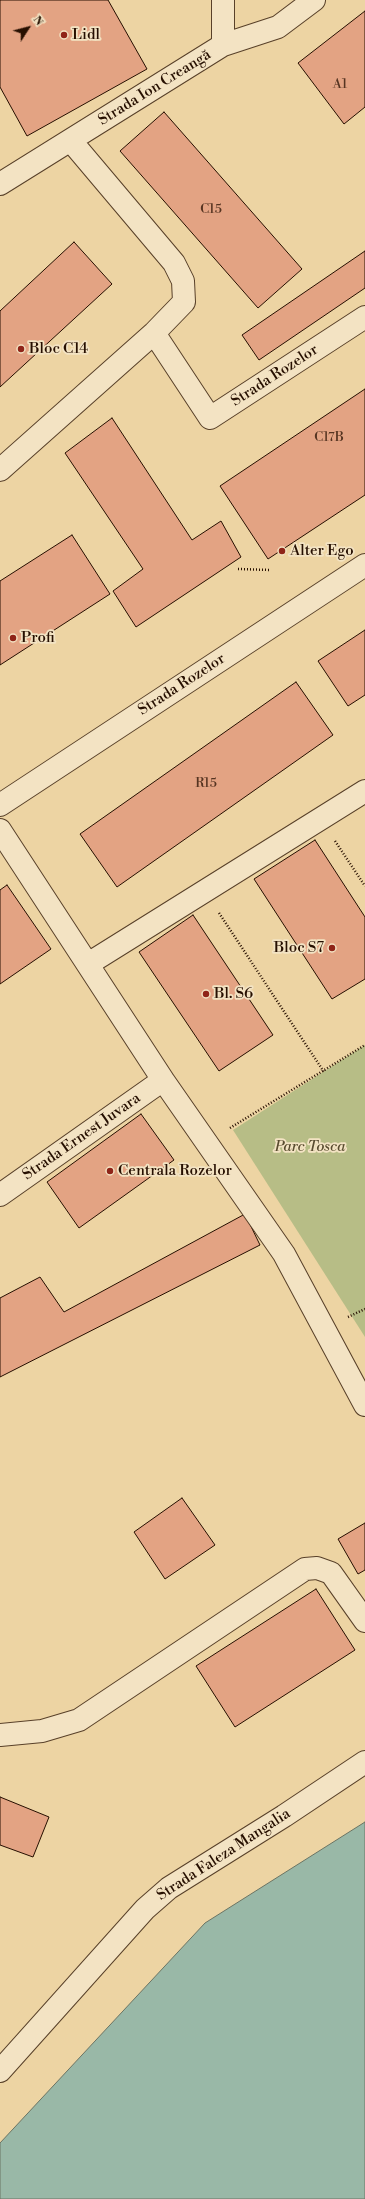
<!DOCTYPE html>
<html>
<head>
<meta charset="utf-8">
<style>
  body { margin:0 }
  #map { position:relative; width:365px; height:2199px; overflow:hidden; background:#edd4a3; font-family:"Libre Bodoni",serif }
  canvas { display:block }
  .north { position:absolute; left:8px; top:8px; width:40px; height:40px; -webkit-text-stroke:3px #f3e3c3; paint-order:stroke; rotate:54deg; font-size:11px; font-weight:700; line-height:16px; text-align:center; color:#260f00 }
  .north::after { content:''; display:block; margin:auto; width:14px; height:18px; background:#260f00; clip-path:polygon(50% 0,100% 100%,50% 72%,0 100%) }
</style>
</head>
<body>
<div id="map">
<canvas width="365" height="2199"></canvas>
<div class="north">N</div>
</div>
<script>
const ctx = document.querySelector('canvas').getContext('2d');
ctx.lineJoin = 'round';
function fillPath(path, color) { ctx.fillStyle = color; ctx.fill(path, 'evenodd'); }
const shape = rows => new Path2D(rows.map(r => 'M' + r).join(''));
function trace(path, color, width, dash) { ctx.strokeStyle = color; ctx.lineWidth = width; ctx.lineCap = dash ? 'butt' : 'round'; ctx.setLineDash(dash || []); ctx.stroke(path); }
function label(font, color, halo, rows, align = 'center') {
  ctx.font = font + ' "Libre Bodoni",serif'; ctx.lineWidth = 3.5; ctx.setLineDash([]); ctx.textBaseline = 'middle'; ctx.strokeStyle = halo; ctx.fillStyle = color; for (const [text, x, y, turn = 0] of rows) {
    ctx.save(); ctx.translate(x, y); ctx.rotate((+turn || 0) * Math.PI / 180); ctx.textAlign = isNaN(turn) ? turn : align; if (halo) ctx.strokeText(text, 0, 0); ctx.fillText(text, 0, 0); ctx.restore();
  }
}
fillPath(shape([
  [365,1045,365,1337,233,1130]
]), '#b7bd86');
const water = shape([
  [365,1822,365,2199,0,2199,0,2143,205,1923,365,1822]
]);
fillPath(water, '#99b8a7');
trace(water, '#6b7464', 1);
const building = shape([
  [0,0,108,0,147,69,27,136,0,87,0,0],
  [365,11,365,107,344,124,298,63,365,11],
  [164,112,302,269,258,308,120,151,164,112],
  [74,242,112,284,0,387,0,311,74,242],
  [365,251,365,288,259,360,242,335,365,251],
  [365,389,365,495,268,559,220,486,365,389],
  [112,418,192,540,221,521,241,557,136,627,113,591,143,569,65,453,112,418],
  [72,535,110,594,0,665,0,581,72,535],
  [365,630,365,695,348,706,318,661,365,630],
  [296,682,333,735,117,887,80,834,296,682],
  [315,840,365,917,365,979,332,999,254,879,315,840],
  [7,885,51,949,0,984,0,890,7,885],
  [193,915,273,1035,219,1071,139,952,193,915],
  [141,1114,174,1160,79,1228,47,1182,141,1114],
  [245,1214,260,1245,0,1377,0,1298,40,1277,64,1312,245,1214],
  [182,1498,215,1545,165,1579,134,1532,182,1498],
  [365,1523,365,1570,358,1574,338,1539,365,1523],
  [316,1589,355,1650,235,1727,196,1666,316,1589],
  [0,1797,49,1817,33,1857,0,1845,0,1797]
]);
fillPath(building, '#e3a383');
trace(building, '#260f00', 1);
const minor = shape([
  [223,0,223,45],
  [0,184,223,45,278,27,314,0],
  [154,333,210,418,365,317],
  [0,470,154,333,184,302,183,281,174,263,71,141],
  [0,805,365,565],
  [0,830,163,1080,284,1254,365,1405],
  [88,964,365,791],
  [0,1195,163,1080],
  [0,1735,42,1731,79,1720,305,1569,317,1568,331,1573,365,1621],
  [0,2071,145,1909,169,1888,284,1816,365,1762]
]);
trace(minor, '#584029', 24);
trace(shape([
  [238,569,271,570],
  [335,841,365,886],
  [219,913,324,1072],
  [230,1128,365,1045],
  [348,1317,365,1309]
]), '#260f00', 2.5, [1, 2]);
trace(minor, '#f3e3c3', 22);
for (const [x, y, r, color] of [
  [64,35,4,"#8f2418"],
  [21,349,4,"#8f2418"],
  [282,551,4,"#8f2418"],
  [13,638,4,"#8f2418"],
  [332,948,4,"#8f2418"],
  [206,994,4,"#8f2418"],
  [110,1171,4,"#8f2418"]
]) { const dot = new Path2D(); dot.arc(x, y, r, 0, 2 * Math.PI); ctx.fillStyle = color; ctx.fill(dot); trace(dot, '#f3e3c3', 1.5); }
label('13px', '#553421', null, [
  ["A1",340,85],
  ["C15",211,210],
  ["C17B",329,438],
  ["R15",206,784]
]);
label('15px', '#260f00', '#f3e3c3', [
  ["Lidl",72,35],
  ["Bloc C14",29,349],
  ["Alter Ego",290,551],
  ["Profi",21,638],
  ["Bloc S7",324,948,"right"],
  ["Bl. S6",214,994],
  ["Centrala Rozelor",118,1171]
], 'left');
label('15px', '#260f00', '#f3e3c3', [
  ["Strada Ion Creangă",155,88,-32],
  ["Strada Rozelor",275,376,-33],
  ["Strada Rozelor",182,685,-33],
  ["Strada Ernest Juvara",82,1137,-35],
  ["Strada Faleza Mangalia",224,1855,-33]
]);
label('italic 15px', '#594c2f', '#f3e3c3', [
  ["Parc Tosca",310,1147]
]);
</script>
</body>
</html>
